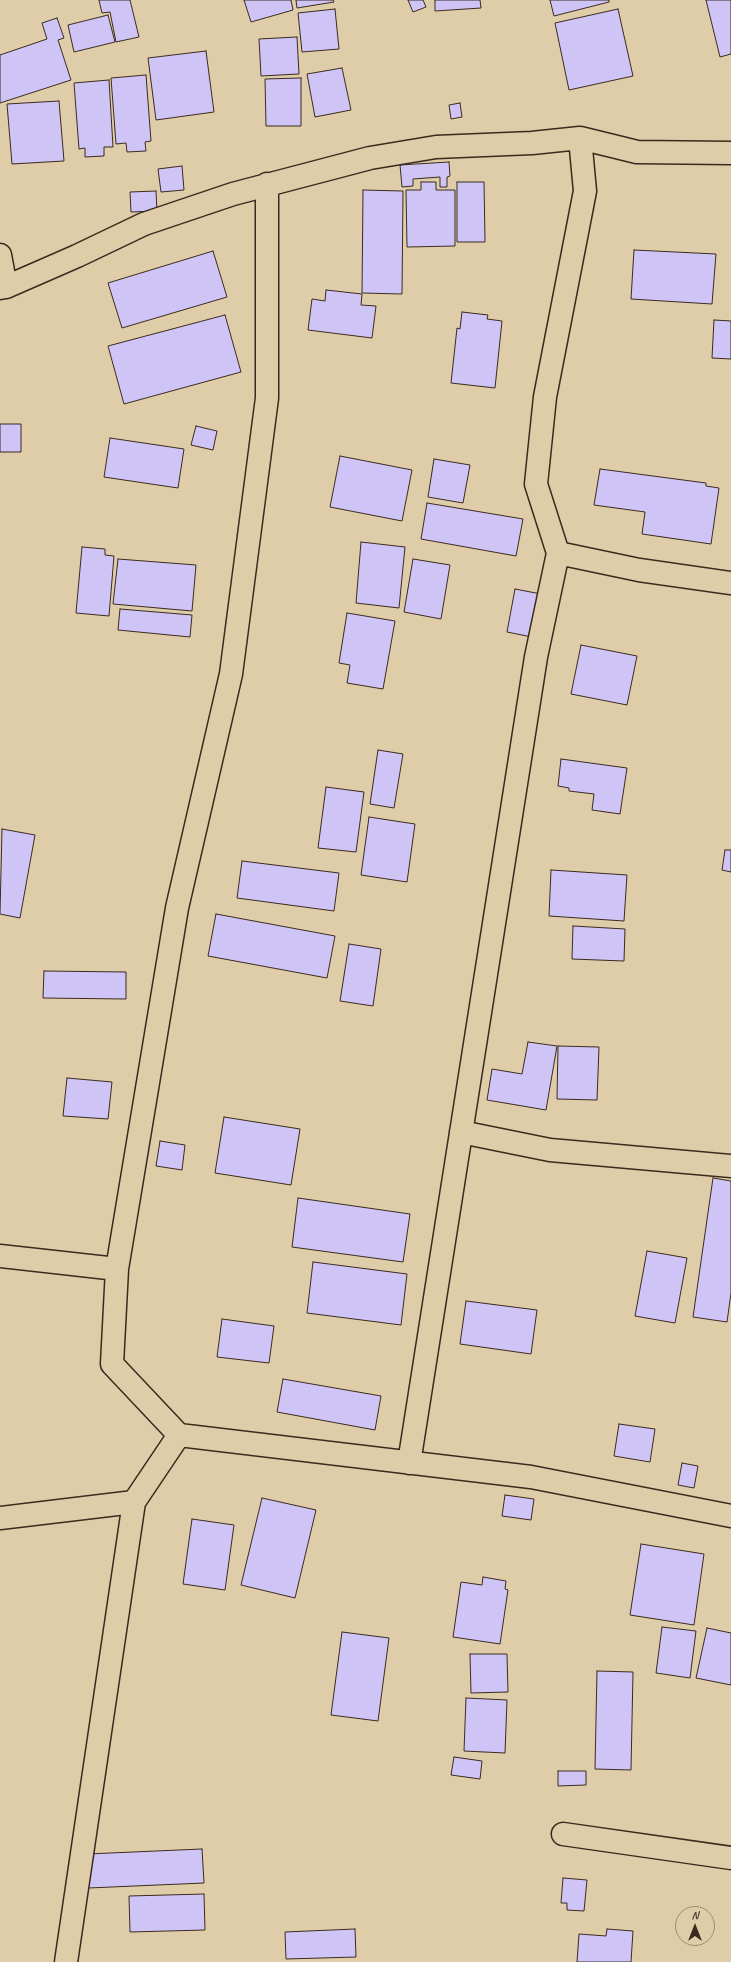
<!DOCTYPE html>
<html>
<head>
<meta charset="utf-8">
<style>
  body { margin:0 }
  #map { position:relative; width:731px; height:1962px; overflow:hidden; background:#dfcdaa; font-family:Caveat,sans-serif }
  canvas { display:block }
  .north { position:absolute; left:675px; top:1906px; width:40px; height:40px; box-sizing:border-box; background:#dfcdaa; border:1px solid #9d8c72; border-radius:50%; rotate:0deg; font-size:11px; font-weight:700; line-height:16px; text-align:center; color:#3b2a1e }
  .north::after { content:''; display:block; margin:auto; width:14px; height:18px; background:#3b2a1e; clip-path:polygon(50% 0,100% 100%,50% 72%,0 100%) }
</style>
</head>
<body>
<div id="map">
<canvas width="731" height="1962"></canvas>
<div class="north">N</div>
</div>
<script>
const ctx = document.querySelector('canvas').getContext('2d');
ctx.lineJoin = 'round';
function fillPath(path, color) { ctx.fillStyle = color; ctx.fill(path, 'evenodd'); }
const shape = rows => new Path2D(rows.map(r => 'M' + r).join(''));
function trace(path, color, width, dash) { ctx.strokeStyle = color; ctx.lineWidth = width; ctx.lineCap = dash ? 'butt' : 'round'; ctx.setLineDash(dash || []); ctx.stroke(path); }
const building = shape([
  [99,0,130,0,139,37,116,42,110,12,102,13,99,0],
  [244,0,291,0,293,10,251,22,244,0],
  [296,0,333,0,334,2,297,8,296,0],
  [408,0,423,0,426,7,413,12,408,0],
  [435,0,480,0,481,8,435,11,435,0],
  [550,0,609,0,609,2,554,16,550,0],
  [706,0,731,0,731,54,720,57,706,0],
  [335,9,339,49,302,52,298,13,335,9],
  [618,9,633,76,569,90,555,23,618,9],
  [108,15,115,42,74,52,68,25,108,15],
  [57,18,64,38,58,40,71,80,0,103,0,55,47,39,42,23,57,18],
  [297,37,299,74,261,76,259,39,297,37],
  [206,51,214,112,156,120,148,58,206,51],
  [342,68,351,110,315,117,307,74,342,68],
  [146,75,151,141,145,142,146,151,127,152,126,143,116,144,111,78,146,75],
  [301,78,301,126,266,126,265,79,301,78],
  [109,80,113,147,104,147,104,156,85,157,85,148,79,149,74,83,109,80],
  [59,101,64,161,12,164,7,104,59,101],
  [460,103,462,117,451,119,449,105,460,103],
  [449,162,450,176,447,177,447,187,440,187,440,177,413,179,413,186,402,187,400,165,449,162],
  [182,166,184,190,161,192,158,169,182,166],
  [421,182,436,182,436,190,455,190,455,246,407,247,406,190,421,190,421,182],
  [457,182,484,182,485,242,457,242,457,182],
  [363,190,403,191,402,294,362,293,363,190],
  [156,191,157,211,131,212,130,192,156,191],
  [634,250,716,254,712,304,631,299,634,250],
  [213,251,227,297,122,328,108,283,213,251],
  [326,290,362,294,361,305,376,306,372,338,308,330,312,299,325,301,326,290],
  [462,312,488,315,487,319,502,321,495,388,451,383,457,328,460,329,462,312],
  [225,315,241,372,124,404,108,346,225,315],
  [714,320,731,321,731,359,712,358,714,320],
  [0,424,21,424,21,452,0,452,0,424],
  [196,426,217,431,213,450,191,445,196,426],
  [110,438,184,449,178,488,104,477,110,438],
  [340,456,412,470,402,521,330,507,340,456],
  [434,459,470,465,463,503,428,497,434,459],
  [600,469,706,483,706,486,719,488,711,544,642,534,645,512,594,505,600,469],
  [427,503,523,519,516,556,421,539,427,503],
  [361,542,405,547,399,608,356,603,361,542],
  [82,547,105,549,105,555,114,556,109,616,76,613,82,547],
  [118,559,196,565,192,611,113,604,118,559],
  [413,559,450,565,441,619,404,612,413,559],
  [515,589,541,594,532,637,507,632,515,589],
  [120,609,192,615,190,637,118,630,120,609],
  [347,613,395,621,383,689,347,683,350,665,339,663,347,613],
  [581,645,637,656,627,705,571,694,581,645],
  [378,750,403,754,394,808,370,804,378,750],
  [561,759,627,768,620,814,592,810,594,794,569,791,569,788,558,786,561,759],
  [326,787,364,792,356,852,318,848,326,787],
  [369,817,415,824,407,882,361,875,369,817],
  [2,829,35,835,20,918,0,914,2,829],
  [725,850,731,850,731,872,722,870,725,850],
  [242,861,339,873,334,911,237,898,242,861],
  [551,870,627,875,624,921,549,916,551,870],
  [216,914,335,936,327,978,208,956,216,914],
  [573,926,625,929,624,961,572,959,573,926],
  [349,944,381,949,373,1006,340,1001,349,944],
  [44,971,126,972,126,999,43,998,44,971],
  [528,1042,557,1046,546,1110,487,1100,492,1069,522,1074,528,1042],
  [558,1046,599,1047,597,1100,557,1099,558,1046],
  [67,1078,112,1082,108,1119,63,1116,67,1078],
  [224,1117,300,1129,291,1185,215,1173,224,1117],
  [160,1141,185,1145,182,1170,156,1166,160,1141],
  [713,1178,731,1181,731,1293,727,1322,693,1317,713,1178],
  [298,1198,410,1214,403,1262,292,1247,298,1198],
  [647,1251,687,1258,675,1323,635,1316,647,1251],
  [313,1262,407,1274,401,1325,307,1313,313,1262],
  [466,1301,537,1310,531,1354,460,1344,466,1301],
  [222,1319,274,1326,269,1363,217,1357,222,1319],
  [283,1379,381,1396,375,1430,277,1412,283,1379],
  [619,1424,655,1429,650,1462,614,1456,619,1424],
  [682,1463,698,1466,694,1488,678,1485,682,1463],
  [505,1495,534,1499,531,1520,502,1516,505,1495],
  [262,1498,316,1510,295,1598,241,1585,262,1498],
  [192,1519,234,1525,225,1590,183,1584,192,1519],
  [641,1544,704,1554,694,1625,630,1615,641,1544],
  [483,1577,506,1581,505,1589,508,1590,500,1644,453,1637,461,1582,482,1585,483,1577],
  [662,1627,696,1631,690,1678,656,1673,662,1627],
  [707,1628,731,1633,731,1685,696,1678,707,1628],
  [342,1632,389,1638,378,1721,331,1715,342,1632],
  [470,1654,507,1654,508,1692,471,1693,470,1654],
  [597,1671,633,1672,631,1770,595,1769,597,1671],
  [466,1698,507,1700,505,1753,464,1751,466,1698],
  [454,1757,482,1761,480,1779,451,1775,454,1757],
  [558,1771,586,1771,586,1785,558,1786,558,1771],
  [202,1849,204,1883,88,1888,87,1854,202,1849],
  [563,1878,587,1880,584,1911,567,1910,567,1903,561,1903,563,1878],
  [204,1894,205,1930,130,1932,129,1896,204,1894],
  [355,1929,356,1957,286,1959,285,1932,355,1929],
  [607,1929,633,1931,631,1962,577,1962,579,1934,606,1936,607,1929]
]);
fillPath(building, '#cfc4f6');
trace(building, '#3b2a1e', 1);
const minor = shape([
  [267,184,267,398,231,674,177,908,117,1269,112,1364,179,1435,531,1477,731,1516],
  [0,255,6,287],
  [0,288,6,287,77,256,144,224,233,194,370,158,436,147,532,143,580,138,637,152,731,153],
  [558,553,639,570,731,583],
  [461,1132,550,1150,731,1166],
  [0,1256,117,1269],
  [409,1463,536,657,558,553,536,484,545,397,585,191,580,138],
  [0,1518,134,1502],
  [563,1834,731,1858],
  [66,1962,134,1502,179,1435]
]);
trace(minor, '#3b2a1e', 25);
trace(minor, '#dfcdaa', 22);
</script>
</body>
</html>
